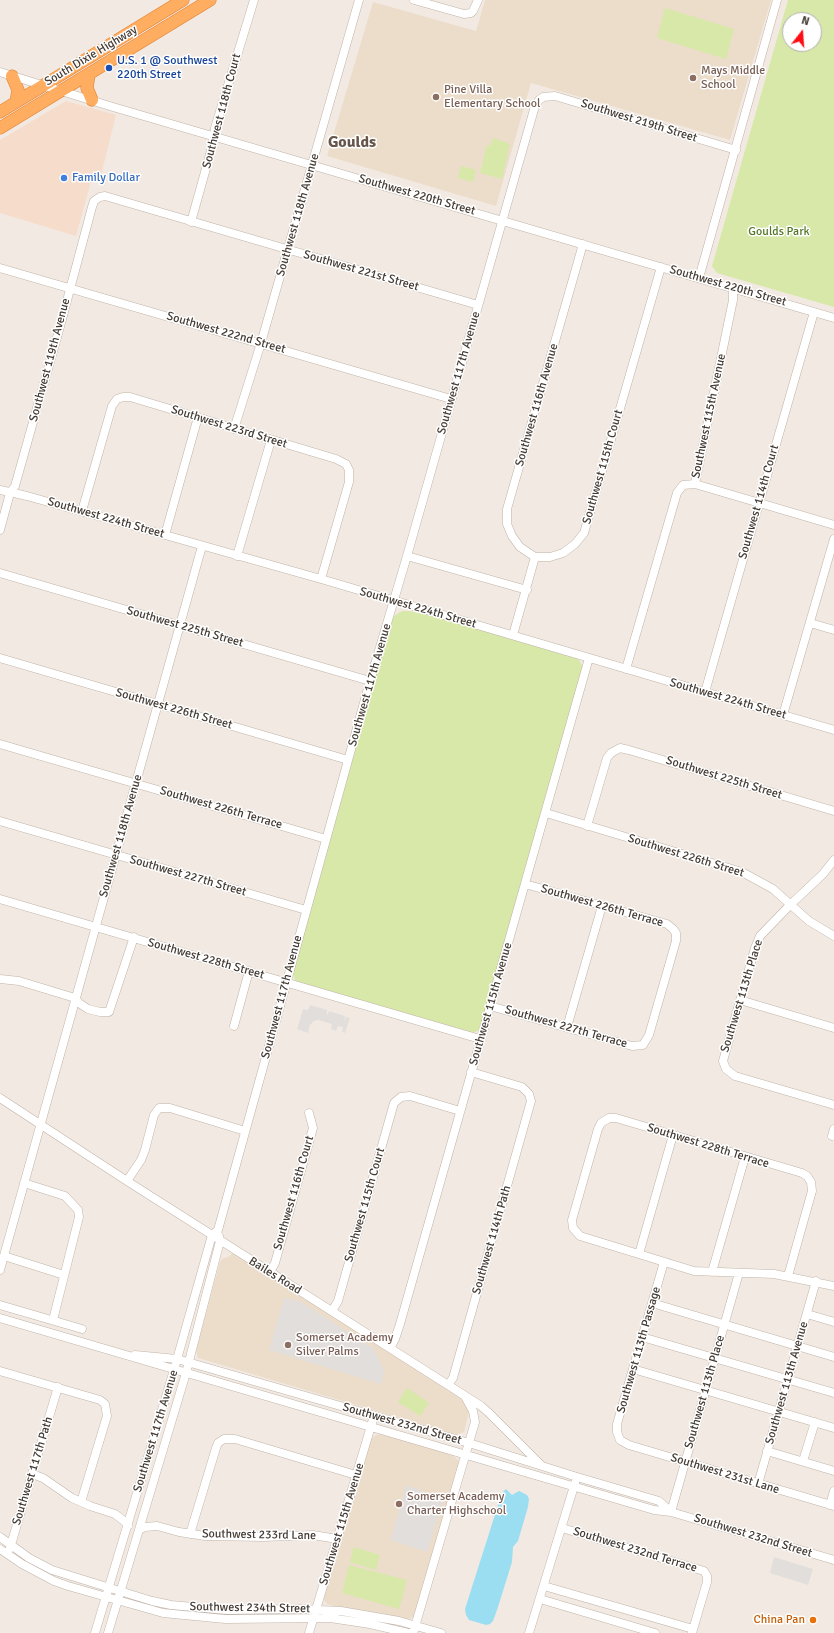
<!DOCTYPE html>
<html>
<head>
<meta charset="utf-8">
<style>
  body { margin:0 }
  #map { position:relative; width:834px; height:1633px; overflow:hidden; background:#f2eae2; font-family:Signika,sans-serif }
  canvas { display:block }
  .north { position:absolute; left:782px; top:12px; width:40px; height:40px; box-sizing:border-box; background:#fff; border:1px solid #b4b0ad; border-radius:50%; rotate:17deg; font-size:11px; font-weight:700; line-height:16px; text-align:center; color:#433a33 }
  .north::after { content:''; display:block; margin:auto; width:14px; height:18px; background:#ff0c14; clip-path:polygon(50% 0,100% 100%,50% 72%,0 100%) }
</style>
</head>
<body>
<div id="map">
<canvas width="834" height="1633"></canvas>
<div class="north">N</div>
</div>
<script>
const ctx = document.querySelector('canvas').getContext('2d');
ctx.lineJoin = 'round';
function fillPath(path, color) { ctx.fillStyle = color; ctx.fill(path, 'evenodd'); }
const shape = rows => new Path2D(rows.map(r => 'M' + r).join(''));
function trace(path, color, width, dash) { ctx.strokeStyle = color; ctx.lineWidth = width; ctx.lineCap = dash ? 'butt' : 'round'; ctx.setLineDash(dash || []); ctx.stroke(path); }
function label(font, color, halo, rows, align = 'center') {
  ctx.font = font + ' Signika,sans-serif'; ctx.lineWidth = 3; ctx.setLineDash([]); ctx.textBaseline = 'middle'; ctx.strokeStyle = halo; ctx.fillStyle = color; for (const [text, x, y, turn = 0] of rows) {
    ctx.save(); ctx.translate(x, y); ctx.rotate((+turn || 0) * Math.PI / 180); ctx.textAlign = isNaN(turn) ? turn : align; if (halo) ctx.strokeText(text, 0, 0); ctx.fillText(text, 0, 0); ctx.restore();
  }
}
fillPath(shape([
  [66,101,116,115,101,175,93,174,76,236,0,213,0,140]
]), '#f5dccb');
fillPath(shape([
  [485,0,771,0,730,140,531,83,496,206,327,156,373,2,476,31],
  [231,1254,235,1254,459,1396,465,1403,469,1412,464,1432,457,1435,198,1358,196,1350,220,1262,223,1258,229,1257],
  [381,1434,452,1455,459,1461,459,1465,415,1614,414,1617,408,1619,385,1614,334,1606,327,1604,324,1600,324,1596,371,1439,376,1435]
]), '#ecddcb');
fillPath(shape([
  [788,0,834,0,834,307,717,273,712,266],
  [790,20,814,20,814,44,790,44],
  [665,8,734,29,726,59,657,38],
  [493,138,510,144,502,179,480,173,487,145,490,146],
  [461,166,476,170,473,182,458,178],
  [402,611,409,611,430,615,573,657,579,660,582,665,582,671,480,1030,472,1033,301,984,295,980,292,973,390,625,394,616],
  [407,1388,429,1403,420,1416,398,1402],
  [354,1547,380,1555,376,1570,350,1562],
  [349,1565,407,1580,399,1609,342,1593]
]), '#d7e8a9');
fillPath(shape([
  [310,1005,327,1010,327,1016,329,1011,345,1016,344,1021,346,1017,350,1018,345,1033,342,1032,343,1027,338,1026,336,1031,331,1029,332,1024,318,1020,314,1021,310,1025,308,1033,297,1029,303,1009,308,1010],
  [284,1298,301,1302,374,1349,384,1371,381,1384,269,1350],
  [406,1485,438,1497,438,1499,443,1500,427,1552,391,1540],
  [774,1557,813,1569,808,1585,770,1573]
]), '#e2dedb');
fillPath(shape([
  [506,1489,512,1495,519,1491,527,1495,529,1499,528,1507,518,1541,513,1547,512,1562,498,1607,493,1621,490,1624,486,1625,469,1620,466,1615,465,1609,499,1502,502,1493]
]), '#9bdef2');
const minor = shape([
  [414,0,464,14,471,13,473,11,478,0],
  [0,72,113,107,834,318],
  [191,222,212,147,215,128,254,0],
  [583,244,507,509,507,524,512,536,520,547,535,557,550,557,563,553,575,544,584,533,661,267],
  [0,268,451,399],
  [699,278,777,0],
  [234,429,261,343,359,0],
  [695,484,733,300,733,288],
  [0,490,27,496,321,579,834,730],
  [82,511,112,406,117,399,123,397,130,397,336,459,346,464,349,470,349,482,321,579],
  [0,530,10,493,15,486,61,323,92,207,94,201,100,197,105,196,478,305],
  [165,535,198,417],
  [237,556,271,440],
  [407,556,527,590],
  [0,573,370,681],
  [810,623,834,630],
  [513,635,535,557],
  [0,658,348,760],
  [626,669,677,493,683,485,695,484,834,525],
  [705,692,814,312],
  [783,715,834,539],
  [0,744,326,839],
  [546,813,742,872,773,889,809,921,834,936],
  [0,821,306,910],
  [587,826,607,758,611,753,620,748,629,750,834,811],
  [834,860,823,874,790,905,760,936,755,948,723,1061,726,1069,735,1076,834,1105],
  [0,899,480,1039],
  [0,979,19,981,75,998],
  [75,998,79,1003,88,1009,100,1012,109,1012,134,937],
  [740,1000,834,1028],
  [490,1006,632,1046,643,1045,649,1035,676,941,676,933,673,929,667,924,525,884],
  [234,1026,249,971],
  [567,1027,602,906],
  [0,1098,127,1181,481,1406,489,1413,541,1465],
  [832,1136,834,1129],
  [127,1181,141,1160,145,1150,154,1115,159,1108,170,1108,245,1131],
  [24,1183,65,1196,78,1210,79,1217,53,1320],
  [639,1254,673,1135],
  [4,1256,64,1275],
  [664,1262,617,1424,617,1432,620,1440,629,1445,834,1506],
  [0,1270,202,546],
  [270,1272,275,1263,313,1128,309,1113],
  [712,1272,745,1157],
  [788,1276,812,1191,811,1182,807,1176,802,1173,616,1118,609,1118,601,1123,598,1129,572,1220,573,1228,580,1236,694,1271,774,1274,834,1286],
  [652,1303,834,1357],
  [0,1305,82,1329],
  [332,1311,338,1301,394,1103,401,1097,410,1096,460,1111],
  [807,1314,834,1322],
  [0,1318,654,1510,671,1512,834,1560],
  [642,1337,834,1393],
  [390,1348,395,1339,400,1324,589,658],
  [135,1355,177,1359,469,1443,577,1477,659,1501,671,1512],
  [633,1369,834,1428],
  [0,1371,100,1400,105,1404,107,1416,81,1502],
  [448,1385,453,1378,531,1101,529,1094,522,1087,471,1072],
  [767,1451,834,1471],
  [803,1461,815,1422],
  [32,1474,43,1478,72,1498,90,1506,115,1514,124,1521,128,1526],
  [758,1484,816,1281],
  [830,1505,834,1491],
  [671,1512,739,1273],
  [562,1528,704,1571,707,1576,707,1582,692,1633],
  [139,1530,145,1527,157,1526,179,1532,205,1536,264,1537,313,1535,337,1539],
  [190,1534,216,1448,218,1443,224,1439,235,1439,356,1475],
  [0,1537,29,1558,52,1570,152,1601,171,1605,227,1610,299,1609,341,1611,399,1621,441,1633],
  [10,1548,58,1387],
  [0,1549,22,1564,54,1581,68,1586,163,1613,225,1619,330,1618,370,1624,408,1633],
  [544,1586,693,1629],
  [540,1599,655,1633],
  [414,1630,475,1422,473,1411,466,1398],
  [95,1633,174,1370,212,1235,218,1230,370,681,407,556,535,106,539,100,543,97,555,96,736,150],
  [108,1633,186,1373,220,1241,219,1236],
  [309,1633,374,1416],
  [529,1633,575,1483]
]);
const highway = shape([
  [89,74,87,88,92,100],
  [12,76,18,90,16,102],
  [0,112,183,0],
  [0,128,210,0]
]);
trace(minor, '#c0b3a8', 9);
trace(highway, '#e17d2c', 13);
trace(minor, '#fff', 8);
trace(highway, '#ffad60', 12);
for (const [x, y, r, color] of [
  [109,68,4,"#1a4fb4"],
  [693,78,4,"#8d6e63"],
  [436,97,4,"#8d6e63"],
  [64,178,4,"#3f7fe0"],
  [288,1345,4,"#8d6e63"],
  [399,1504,4,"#8d6e63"],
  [813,1620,4,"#e8710a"]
]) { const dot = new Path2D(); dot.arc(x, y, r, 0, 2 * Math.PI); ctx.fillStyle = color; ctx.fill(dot); trace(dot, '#fff', 1.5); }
label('12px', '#433a33', '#fff', [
  ["South Dixie Highway",91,56,-31],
  ["Southwest 118th Court",222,111,-75],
  ["Southwest 219th Street",639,121,17],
  ["Southwest 220th Street",417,195,16],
  ["Southwest 118th Avenue",298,215,-74],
  ["Southwest 221st Street",361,271,16],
  ["Southwest 220th Street",728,286,16],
  ["Southwest 222nd Street",226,333,16],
  ["Southwest 119th Avenue",50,360,-75],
  ["Southwest 117th Avenue",459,373,-74],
  ["Southwest 116th Avenue",537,405,-74],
  ["Southwest 115th Avenue",709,416,-78],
  ["Southwest 223rd Street",229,427,17],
  ["Southwest 115th Court",603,467,-74],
  ["Southwest 114th Court",759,502,-74],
  ["Southwest 224th Street",106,518,16],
  ["Southwest 224th Street",418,608,16],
  ["Southwest 225th Street",185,627,16],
  ["Southwest 117th Avenue",370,685,-74],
  ["Southwest 224th Street",728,699,16],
  ["Southwest 226th Street",174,709,16],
  ["Southwest 225th Street",724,778,17],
  ["Southwest 226th Terrace",221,808,16],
  ["Southwest 118th Avenue",121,836,-74],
  ["Southwest 226th Street",686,856,17],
  ["Southwest 227th Street",188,876,16],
  ["Southwest 226th Terrace",602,906,16],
  ["Southwest 228th Street",206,959,16],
  ["Southwest 113th Place",742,996,-73],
  ["Southwest 117th Avenue",282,997,-75],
  ["Southwest 115th Avenue",491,1004,-74],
  ["Southwest 227th Terrace",566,1027,16],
  ["Southwest 228th Terrace",708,1146,17],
  ["Southwest 116th Court",294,1193,-74],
  ["Southwest 115th Court",365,1205,-74],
  ["Southwest 114th Path",492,1240,-74],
  ["Bailes Road",275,1276,32],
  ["Southwest 113th Passage",639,1350,-74],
  ["Southwest 113th Avenue",787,1383,-74],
  ["Southwest 113th Place",705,1392,-74],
  ["Southwest 232nd Street",402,1424,16],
  ["Southwest 117th Avenue",156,1431,-73],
  ["Southwest 117th Path",33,1471,-73],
  ["Southwest 231st Lane",725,1474,17],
  ["Southwest 115th Avenue",342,1524,-73],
  ["Southwest 233rd Lane",259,1535,1],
  ["Southwest 232nd Street",753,1536,17],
  ["Southwest 232nd Terrace",635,1550,17],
  ["Southwest 234th Street",250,1608,1]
]);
label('12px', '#164399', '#fff', [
  ["U.S. 1 @ Southwest",117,61],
  ["220th Street",117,75]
], 'left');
label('12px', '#785e54', '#fff', [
  ["Mays Middle",701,71],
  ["School",701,85],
  ["Pine Villa",444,90],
  ["Elementary School",444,104],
  ["Somerset Academy",296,1338],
  ["Silver Palms",296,1352],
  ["Somerset Academy",407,1497],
  ["Charter Highschool",407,1511]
], 'left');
label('12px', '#366cbe', '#fff', [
  ["Family Dollar",72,178]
], 'left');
label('12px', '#527625', '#fff', [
  ["Goulds Park",779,232]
]);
label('12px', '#c56008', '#fff', [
  ["China Pan",805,1620]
], 'right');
label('bold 16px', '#66554a', '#fff', [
  ["Goulds",352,143]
]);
</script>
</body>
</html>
